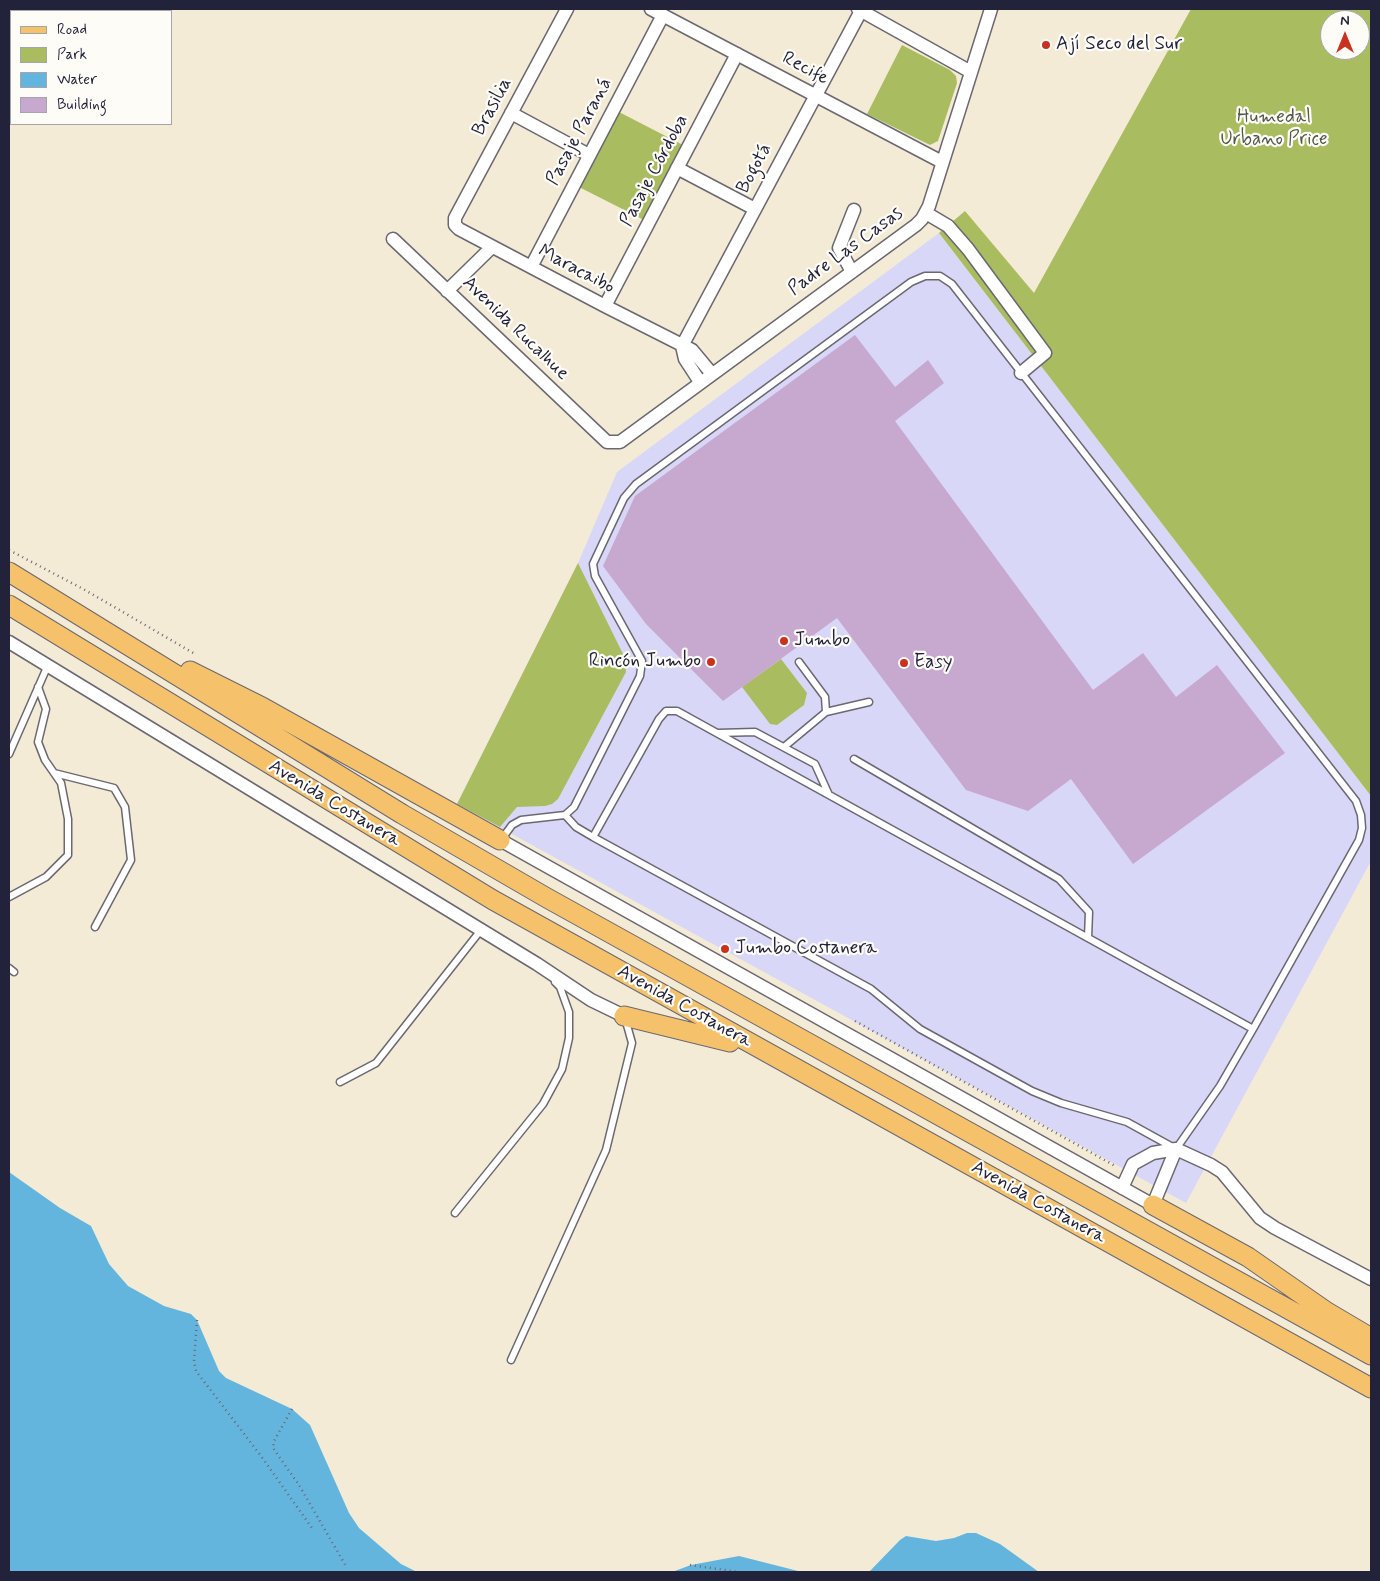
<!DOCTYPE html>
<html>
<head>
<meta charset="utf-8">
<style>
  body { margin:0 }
  #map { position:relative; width:1380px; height:1581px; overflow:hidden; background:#f3ebd6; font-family:Mynerve,sans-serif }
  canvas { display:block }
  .frame { position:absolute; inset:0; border:10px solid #22223b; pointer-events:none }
  .legend { position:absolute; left:10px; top:10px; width:162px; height:115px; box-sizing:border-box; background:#fdfcf7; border:1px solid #a5a5ac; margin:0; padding:6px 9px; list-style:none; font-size:15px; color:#22223b }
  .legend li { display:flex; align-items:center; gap:10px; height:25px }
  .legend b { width:25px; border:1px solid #a5a5ac }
  .north { position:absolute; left:1320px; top:10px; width:50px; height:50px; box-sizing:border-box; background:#fdfcf7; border:1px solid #a5a5ac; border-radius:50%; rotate:0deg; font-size:14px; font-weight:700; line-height:20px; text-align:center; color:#22223b }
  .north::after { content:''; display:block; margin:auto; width:18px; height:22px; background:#c8321e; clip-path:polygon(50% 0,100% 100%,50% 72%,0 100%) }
</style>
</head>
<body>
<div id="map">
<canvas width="1380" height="1581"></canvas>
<div class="frame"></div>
<ul class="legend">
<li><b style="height:6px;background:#f5c16b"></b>Road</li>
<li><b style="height:14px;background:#a9bd60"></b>Park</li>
<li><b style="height:14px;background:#63b5de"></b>Water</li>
<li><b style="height:14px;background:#c7a8cf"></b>Building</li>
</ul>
<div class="north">N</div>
</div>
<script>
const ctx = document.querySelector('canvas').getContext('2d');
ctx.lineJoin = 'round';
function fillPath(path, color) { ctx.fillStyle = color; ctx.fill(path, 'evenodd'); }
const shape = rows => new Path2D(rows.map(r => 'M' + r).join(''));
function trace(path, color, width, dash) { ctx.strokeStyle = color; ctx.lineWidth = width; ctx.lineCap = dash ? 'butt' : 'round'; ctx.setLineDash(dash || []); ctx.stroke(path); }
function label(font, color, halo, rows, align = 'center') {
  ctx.font = font + ' Mynerve,sans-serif'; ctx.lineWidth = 4.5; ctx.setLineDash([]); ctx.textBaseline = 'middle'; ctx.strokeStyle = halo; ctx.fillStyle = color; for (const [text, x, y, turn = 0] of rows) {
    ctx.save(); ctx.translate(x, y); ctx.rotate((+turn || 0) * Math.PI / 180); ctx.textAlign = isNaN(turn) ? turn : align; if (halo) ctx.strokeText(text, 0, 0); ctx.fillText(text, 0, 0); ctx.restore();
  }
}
fillPath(shape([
  [939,233,1371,796,1371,861,1186,1203,457,804,578,563,617,472]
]), '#d8d7f8');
fillPath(shape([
  [1191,9,1371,9,1371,796,939,233,965,211,1034,293],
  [1330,20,1360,20,1360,50,1330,50],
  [902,45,950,70,956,76,957,83,938,141,930,145,867,114],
  [619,112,683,145,644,220,579,187],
  [578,563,625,658,626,672,558,799,552,804,545,806,517,807,500,827,457,804],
  [781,659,807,693,804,705,777,725,770,724,742,687]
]), '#a9bd60');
fillPath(shape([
  [9,1172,60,1208,91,1226,109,1264,128,1286,164,1306,191,1314,197,1320,219,1371,226,1378,292,1409,310,1425,349,1513,359,1528,401,1564,417,1572,9,1572],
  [967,1533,976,1533,1000,1544,1039,1572,869,1572,900,1540,906,1536,936,1541,954,1538],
  [739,1556,802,1572,672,1572,691,1565]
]), '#63b5de');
fillPath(shape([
  [855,335,895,387,928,360,944,383,895,421,1093,690,1143,653,1176,697,1217,665,1285,753,1133,864,1071,779,1028,811,966,790,837,618,723,701,646,624,603,566,635,496]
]), '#c7a8cf');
const service = shape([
  [799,662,825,697,826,712],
  [718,733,755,732,815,764,829,795],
  [784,747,826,712,869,702],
  [9,754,48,665],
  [854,759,1059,879,1089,912,1088,938],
  [54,773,114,788,125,807,131,860,95,927],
  [593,837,659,719,666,711,677,711,1253,1029],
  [501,840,512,825,521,820,565,815,574,807,640,676,642,661,595,576,593,564,624,498,636,484,911,282,925,276,940,276,952,284,1356,801,1361,815,1362,828,1359,840,1253,1029,1220,1086,1176,1149,1127,1122,1061,1103,1032,1091,920,1029,871,989,593,837,576,827,565,815],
  [9,897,46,877,68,855,68,819,61,783,45,760,38,742,46,709,38,687],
  [9,968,14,972],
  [340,1082,376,1063,481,930],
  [455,1213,543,1104,562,1069,569,1038,569,1012,560,987,555,982],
  [511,1360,606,1150,632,1043,625,1018]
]);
const minor = shape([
  [567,9,455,218,455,225,459,229,605,306,692,350,712,374],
  [651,9,942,162],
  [858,9,971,72],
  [511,113,589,155],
  [677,168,755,209],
  [926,213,948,226,968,249,1045,353,1021,373],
  [393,239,607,442,620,442,916,225,922,219,929,206,991,9],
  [531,267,663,15],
  [852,272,839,248,854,210],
  [447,291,492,247],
  [605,306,737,54],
  [682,346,862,9],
  [682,346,685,359,700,382],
  [9,642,537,964,591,1000,624,1016],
  [500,840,1153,1205,1176,1149],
  [1122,1188,1133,1164,1153,1153,1176,1149,1211,1165,1222,1172,1260,1218,1275,1228,1371,1279]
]);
const primary = shape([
  [9,572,402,814,547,898,1371,1355],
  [9,605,493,900,1371,1388],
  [190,671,262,707,500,840],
  [624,1016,730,1042],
  [1153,1205,1248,1257,1327,1312,1371,1338]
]);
trace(service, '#6b6871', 9);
trace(minor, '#6b6871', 15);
trace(primary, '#6b6871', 21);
trace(shape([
  [9,550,85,590,195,654],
  [855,1021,1117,1167],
  [197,1320,194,1361,196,1371,261,1456,312,1528],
  [292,1409,274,1441,273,1448,299,1485,347,1568],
  [690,1565,739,1572]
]), '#6b6871', 2.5, [1, 4]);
trace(service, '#fff', 6);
trace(minor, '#fff', 12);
trace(primary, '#f5c16b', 19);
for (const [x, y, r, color] of [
  [1046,45,5,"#c8321e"],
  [784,641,5,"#c8321e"],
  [711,662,5,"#c8321e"],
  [904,663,5,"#c8321e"],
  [725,949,5,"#c8321e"]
]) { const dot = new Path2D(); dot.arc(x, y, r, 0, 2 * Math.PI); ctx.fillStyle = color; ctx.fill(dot); trace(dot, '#fdfcf7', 2); }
label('19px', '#22223b', '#fdfcf7', [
  ["Ají Seco del Sur",1056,45],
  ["Jumbo",794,641],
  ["Rincón Jumbo",701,662,"right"],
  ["Easy",914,663],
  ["Jumbo Costanera",735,949]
], 'left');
label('19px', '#22223b', '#fdfcf7', [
  ["Recife",805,69,28],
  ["Brasilia",493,107,-62],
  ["Pasaje Paraná",580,132,-62],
  ["Bogotá",755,169,-62],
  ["Pasaje Córdoba",655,171,-62],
  ["Padre Las Casas",846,252,-36],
  ["Maracaibo",576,270,28],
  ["Avenida Rucalhue",515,329,44],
  ["Avenida Costanera",334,804,31],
  ["Avenida Costanera",684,1007,29],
  ["Avenida Costanera",1038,1203,29]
]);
label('19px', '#515848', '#fdfcf7', [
  ["Humedal",1274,118],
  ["Urbano Price",1274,140]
]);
</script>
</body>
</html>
